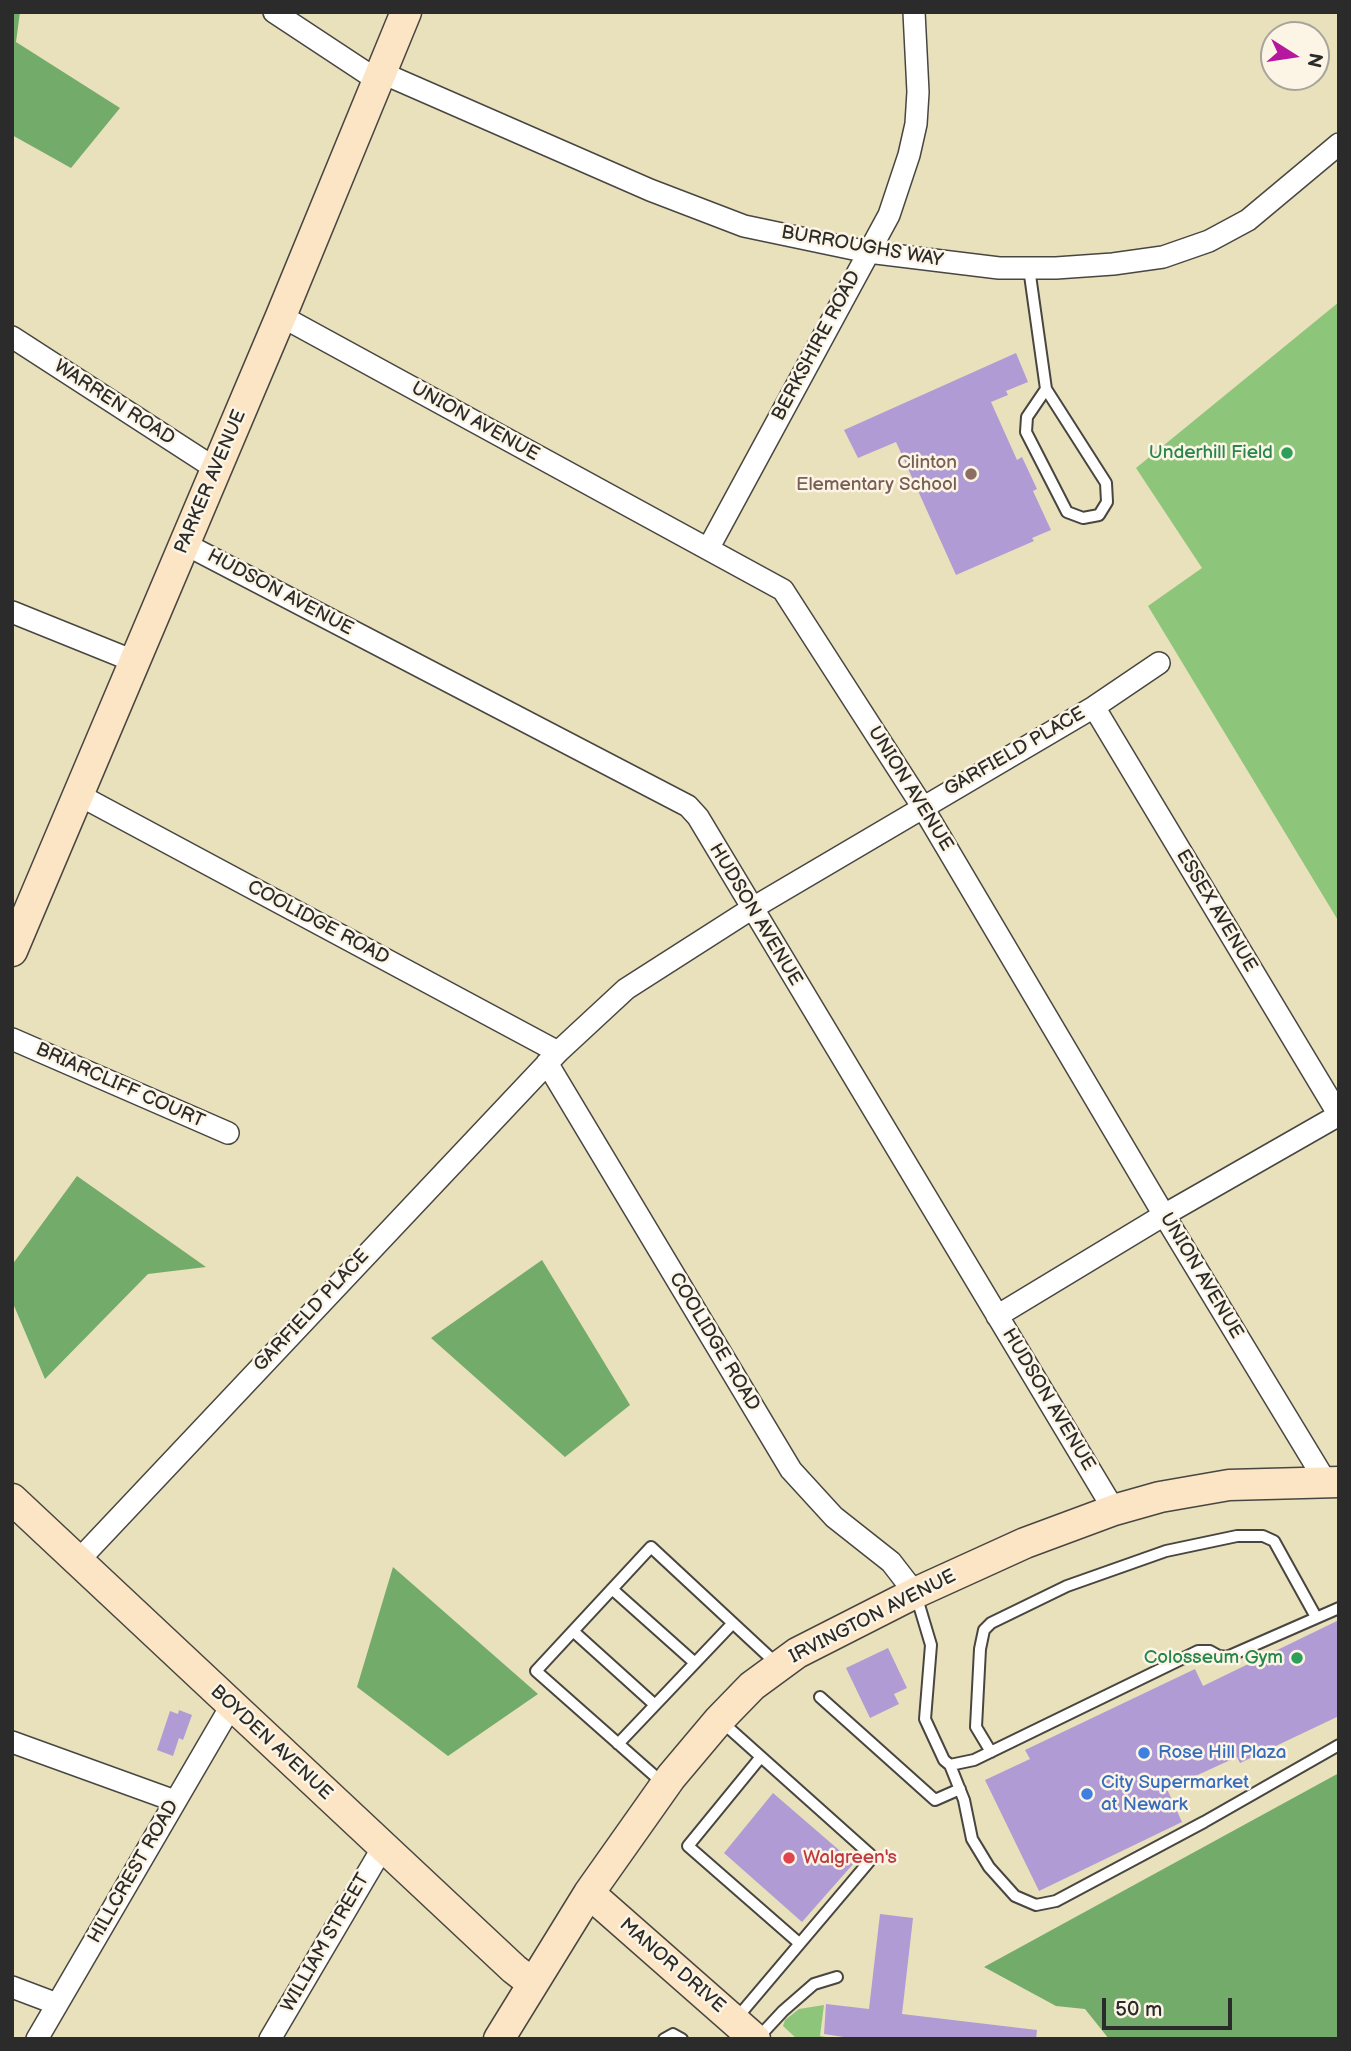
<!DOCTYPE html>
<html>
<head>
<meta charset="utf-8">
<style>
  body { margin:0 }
  #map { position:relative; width:1351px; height:2051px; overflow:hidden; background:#e9e0bc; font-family:"Balsamiq Sans",sans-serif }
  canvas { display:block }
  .frame { position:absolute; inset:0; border:14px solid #2b2b2b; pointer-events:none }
  .north { position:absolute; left:1260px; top:21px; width:70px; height:70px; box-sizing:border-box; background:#fcf5e5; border:2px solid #a8a49b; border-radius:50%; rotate:102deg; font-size:19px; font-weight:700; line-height:28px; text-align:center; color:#2b2b2b }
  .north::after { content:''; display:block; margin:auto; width:24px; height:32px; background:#b5179e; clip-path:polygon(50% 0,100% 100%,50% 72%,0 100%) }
  .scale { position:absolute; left:1102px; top:1998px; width:130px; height:32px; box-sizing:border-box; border:4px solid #2b2b2b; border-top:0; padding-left:9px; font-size:21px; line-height:24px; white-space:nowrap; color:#2b2b2b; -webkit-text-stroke:5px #fcf5e5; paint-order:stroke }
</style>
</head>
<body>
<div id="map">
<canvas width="1351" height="2051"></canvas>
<div class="frame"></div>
<div class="north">N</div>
<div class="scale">50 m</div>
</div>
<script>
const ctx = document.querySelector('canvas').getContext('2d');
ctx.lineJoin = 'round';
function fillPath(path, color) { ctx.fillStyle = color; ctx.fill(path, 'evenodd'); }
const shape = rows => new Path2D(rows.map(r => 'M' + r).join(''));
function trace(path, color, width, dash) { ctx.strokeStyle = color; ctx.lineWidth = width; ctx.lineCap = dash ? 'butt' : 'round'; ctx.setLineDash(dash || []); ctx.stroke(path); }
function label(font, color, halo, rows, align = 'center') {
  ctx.font = font + ' "Balsamiq Sans",sans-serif'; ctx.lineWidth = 5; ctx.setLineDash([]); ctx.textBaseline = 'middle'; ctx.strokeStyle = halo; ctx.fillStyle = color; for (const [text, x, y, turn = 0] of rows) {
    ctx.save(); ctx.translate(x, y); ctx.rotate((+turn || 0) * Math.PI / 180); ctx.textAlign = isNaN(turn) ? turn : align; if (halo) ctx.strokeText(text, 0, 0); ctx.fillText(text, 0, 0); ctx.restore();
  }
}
fillPath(shape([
  [1339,302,1339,922,1148,606,1202,568,1136,468],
  [824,2005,820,2036,837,2039,797,2039,783,2026,785,2020,799,2009]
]), '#8dc67a');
fillPath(shape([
  [12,12,20,12,16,42,120,108,71,168,12,135],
  [77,1176,206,1267,148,1274,45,1379,12,1301,12,1265],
  [542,1260,630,1405,565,1457,431,1338],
  [393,1567,538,1694,448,1756,357,1687],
  [1339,1773,1339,2039,1109,2039,1085,2009,1056,2006,984,1967]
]), '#72ab6a');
fillPath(shape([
  [1016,353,1028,382,1006,391,1008,395,991,402,1017,460,1022,457,1037,489,1033,491,1051,530,1032,538,1034,541,956,575,896,442,858,458,844,430],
  [1339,1620,1339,1716,1240,1763,1237,1757,1167,1789,1182,1822,1039,1891,985,1780,1030,1759,1025,1750,1195,1669,1203,1686],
  [888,1648,907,1688,894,1694,899,1704,870,1718,846,1668],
  [179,1710,192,1715,183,1740,179,1738,173,1756,157,1750,170,1711,178,1714],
  [773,1793,854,1863,802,1922,724,1853],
  [880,1914,913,1918,902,2014,1037,2030,1036,2039,857,2039,824,2034,826,2004,869,2009]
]), '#b19bd4');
const lane = shape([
  [1029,268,1046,389,1106,483,1107,502,1099,515,1083,518,1067,512,1026,432,1027,417,1046,389],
  [612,1589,695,1663],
  [916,1595,931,1645,925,1719,944,1760,950,1765,974,1760,1198,1651,1210,1651,1219,1656,1227,1657,1339,1608],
  [573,1631,655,1705],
  [820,1697,935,1800,960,1789],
  [722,1722,873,1857,736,2019],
  [618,1744,733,1623],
  [991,1752,976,1727,980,1649,984,1630,991,1623,1067,1586,1166,1551,1237,1536,1263,1536,1274,1541,1316,1617],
  [760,1758,688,1846,799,1943],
  [950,1765,964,1800,972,1839,989,1867,1015,1896,1036,1905,1056,1901,1204,1822,1339,1745],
  [665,1785,536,1671,651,1547,778,1665],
  [664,2039,673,2034,682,2039],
  [757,2039,783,2011,814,1984,837,1977]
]);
const street = shape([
  [274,12,377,80],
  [380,72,650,190,744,226,868,252,999,268,1056,268,1113,264,1163,257,1209,241,1248,220,1339,144],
  [281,316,783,590,922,806,1164,1215,1326,1482],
  [12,337,216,469],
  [185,544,688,806,698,817,1114,1510],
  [708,549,889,215,909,155,916,124,918,92,914,12],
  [12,612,136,662],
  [1094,707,1339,1115],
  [79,795,558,1052],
  [12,1039,228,1133],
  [547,1063,791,1470,834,1517,891,1562,915,1593],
  [997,1316,1164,1215,1339,1115],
  [78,1561,558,1052,626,989,751,909,1094,707,1159,663],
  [12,1742,175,1801],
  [12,1987,57,2004],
  [37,2039,231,1706],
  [270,2039,383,1847]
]);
const secondary = shape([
  [12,951,281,316,406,12],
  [12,1499,514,1969,532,1983],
  [589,1893,755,2039],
  [499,2039,589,1893,671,1777,719,1720,752,1686,797,1653,915,1593,1025,1543,1114,1510,1160,1497,1229,1485,1339,1482]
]);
trace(lane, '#484641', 14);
trace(street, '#484641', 24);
trace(secondary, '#484641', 33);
trace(lane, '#fff', 10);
trace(street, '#fff', 21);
trace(secondary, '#fce5c4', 30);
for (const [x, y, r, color] of [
  [1287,453,7,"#2e9e5b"],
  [971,474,7,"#8d6e63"],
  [1297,1658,7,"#2e9e5b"],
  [1144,1753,7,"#3f7fe0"],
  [1087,1794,7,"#3f7fe0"],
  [789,1858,7,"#e0444e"]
]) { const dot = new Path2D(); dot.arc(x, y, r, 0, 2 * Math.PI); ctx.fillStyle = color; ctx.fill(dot); trace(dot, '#fcf5e5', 2.5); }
label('19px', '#2b2b2b', '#fcf5e5', [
  ["BURROUGHS WAY",862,247,10],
  ["BERKSHIRE ROAD",817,346,-62],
  ["WARREN ROAD",114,403,33],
  ["UNION AVENUE",475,422,29],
  ["PARKER AVENUE",211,482,-67],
  ["HUDSON AVENUE",280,593,28],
  ["GARFIELD PLACE",1015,752,-30],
  ["UNION AVENUE",910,789,58],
  ["ESSEX AVENUE",1216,911,59],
  ["HUDSON AVENUE",755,915,59],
  ["COOLIDGE ROAD",318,923,28],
  ["BRIARCLIFF COURT",120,1086,24],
  ["UNION AVENUE",1201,1276,59],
  ["GARFIELD PLACE",312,1311,-47],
  ["COOLIDGE ROAD",714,1342,59],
  ["HUDSON AVENUE",1048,1400,59],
  ["IRVINGTON AVENUE",873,1617,-27],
  ["BOYDEN AVENUE",271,1743,43],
  ["HILLCREST ROAD",134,1872,-60],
  ["WILLIAM STREET",326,1943,-60],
  ["MANOR DRIVE",672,1966,41]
]);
label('19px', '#27864d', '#fcf5e5', [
  ["Underhill Field",1273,453],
  ["Colosseum Gym",1283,1658]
], 'right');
label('19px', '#785e54', '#fcf5e5', [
  ["Clinton",957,463],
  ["Elementary School",957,485]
], 'right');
label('19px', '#366cbe', '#fcf5e5', [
  ["Rose Hill Plaza",1158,1753],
  ["City Supermarket",1101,1783],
  ["at Newark",1101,1805]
], 'left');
label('19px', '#be3a42', '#fcf5e5', [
  ["Walgreen's",803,1858]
], 'left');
</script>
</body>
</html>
